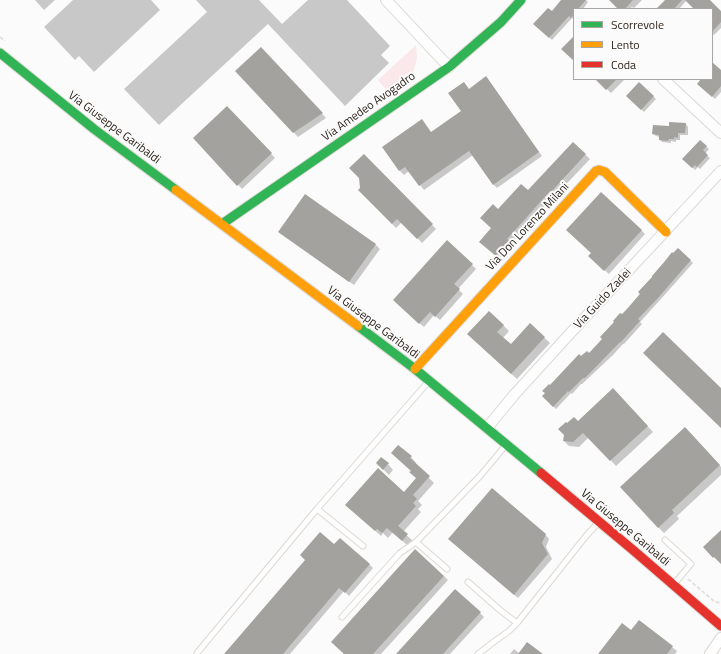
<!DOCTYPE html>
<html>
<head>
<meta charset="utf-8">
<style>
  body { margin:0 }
  #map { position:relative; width:721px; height:654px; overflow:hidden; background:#fbfbfb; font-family:"Titillium Web",sans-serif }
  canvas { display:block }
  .legend { position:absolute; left:573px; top:8px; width:140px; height:72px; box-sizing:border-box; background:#fbfbfb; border:1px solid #a9a5a2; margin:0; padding:5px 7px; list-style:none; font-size:12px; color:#2e241c }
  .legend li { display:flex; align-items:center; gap:8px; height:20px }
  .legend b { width:20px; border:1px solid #a9a5a2 }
</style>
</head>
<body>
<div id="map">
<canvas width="721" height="654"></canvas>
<ul class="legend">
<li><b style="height:5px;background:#30b455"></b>Scorrevole</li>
<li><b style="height:5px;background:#ff9f0a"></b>Lento</li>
<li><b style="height:5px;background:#e5322d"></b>Coda</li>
</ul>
</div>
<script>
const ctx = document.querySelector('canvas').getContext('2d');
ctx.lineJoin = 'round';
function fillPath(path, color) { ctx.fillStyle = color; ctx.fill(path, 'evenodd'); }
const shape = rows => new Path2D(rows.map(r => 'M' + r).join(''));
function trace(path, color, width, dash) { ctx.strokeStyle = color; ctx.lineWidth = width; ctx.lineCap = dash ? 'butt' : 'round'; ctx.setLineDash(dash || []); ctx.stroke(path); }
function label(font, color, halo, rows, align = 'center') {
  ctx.font = font + ' "Titillium Web",sans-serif'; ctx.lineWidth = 4; ctx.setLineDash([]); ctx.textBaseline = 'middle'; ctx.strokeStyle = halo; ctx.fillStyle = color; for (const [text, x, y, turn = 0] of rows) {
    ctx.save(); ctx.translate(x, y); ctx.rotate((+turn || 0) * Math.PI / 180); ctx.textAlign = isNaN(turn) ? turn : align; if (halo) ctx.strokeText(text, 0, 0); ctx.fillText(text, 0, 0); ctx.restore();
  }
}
fillPath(shape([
  [416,45,417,58,414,70,408,79,389,93,378,80]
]), '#fae8ea');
fillPath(shape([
  [35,0,55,0,44,10],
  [73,0,151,0,160,10,94,72,79,56,75,60,44,27],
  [196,0,259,0,282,24,308,0,347,0,390,46,381,55,389,63,345,106,268,24,159,125,124,89,207,12],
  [562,0,586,0,588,2,583,9,574,9,574,20,572,18,552,40,535,24,552,12],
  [612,0,642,0,634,8,632,7,630,9,621,9],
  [666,0,697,0,687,0,679,9,657,9],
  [712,3,721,12,721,28,714,35,712,33,712,9,707,9],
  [265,52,326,118,298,137,236,71],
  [712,69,721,72,721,92,715,99,699,84,703,79,712,79],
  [596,79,625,79,611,93],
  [490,82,542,156,497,188,493,184,473,155,424,190,420,185,409,171,404,175,400,171,384,147,432,133,462,111,469,89],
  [639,83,656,99,644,112,627,96],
  [227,107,275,158,242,189,194,138],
  [686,124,688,127,688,135,680,135,680,140,676,140,676,142,671,141,671,143,662,142,660,140,660,137,656,136,653,134,670,127],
  [700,141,709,149,705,154,710,158,700,169,698,167,695,170,684,159],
  [573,143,590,159,556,195,555,194,522,231,511,244,513,246,500,260,485,246,493,228,498,210,528,191],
  [364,155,436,229,422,243,402,222,396,228,359,190,362,188],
  [641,230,645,234,609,274,593,260],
  [284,236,375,244,380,249,354,285],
  [678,249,693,263,660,300,640,322,642,324,624,344,623,344,613,355,582,384,581,384,572,394,571,393,556,409,543,396,581,358,589,354,603,339,622,315],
  [472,265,476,269,458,289,463,294,440,320,434,315,424,327,398,304],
  [530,324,550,343,517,379,474,340,503,325,509,331,503,338,511,345],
  [618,395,653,432,616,466,589,437,579,447,569,446,564,441,578,422],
  [691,434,721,467,721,475,677,516,679,519,664,533,658,527],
  [411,457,416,463,415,464,434,483,418,501,422,505,418,509,421,512,403,532,412,540,408,546,393,532,388,538,383,533,381,536,346,505,404,493,417,479,412,471,398,458],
  [388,464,393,470,389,475,383,469],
  [545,534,549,539,546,547,552,559,518,598,454,543],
  [334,546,369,564,373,568,349,596,344,591,290,654,225,654],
  [444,576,448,580,381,654,345,654],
  [480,613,484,617,450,654,397,654],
  [631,632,672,647,677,651,675,654,600,654],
  [514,649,520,654,541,654,510,654]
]), '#0003');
fillPath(shape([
  [561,0,586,0,578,9,574,9,574,14,571,18,569,16,549,38,533,24,548,8,552,11],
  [609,0,633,0,625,9,618,9],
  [665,0,682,0,674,9,656,9],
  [685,0,710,0,721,11,721,22,712,32,712,9,694,9],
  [574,36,574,61,561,49],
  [261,47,323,113,293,133,235,71],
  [712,62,721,70,721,86,712,97,697,84,701,79,712,79],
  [486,76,539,152,493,185,469,151,419,186,405,167,399,171,382,147,422,119,431,132,461,111,448,93,464,82,469,89],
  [595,79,617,79,606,90],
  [639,82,654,96,641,110,626,96],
  [227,106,272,153,237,186,193,138],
  [669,122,686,123,685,133,678,133,678,138,674,137,674,139,669,139,668,141,659,140,659,135,652,134,653,125,669,126],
  [700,140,707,146,703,150,708,155,697,167,695,165,692,168,682,159],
  [573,142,586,154,551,192,550,191,518,227,507,239,510,241,496,256,479,242,491,228,480,218,493,204,498,209,521,184,528,190],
  [364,154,433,224,417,239,397,219,392,224,358,190,360,188,359,178,349,168],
  [601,192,642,230,604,271,588,256,591,253,566,230],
  [305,194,376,244,349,282,278,232],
  [447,240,473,264,454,284,460,289,435,317,430,312,419,324,393,300],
  [678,248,691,260,658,298,638,319,640,321,620,343,620,342,585,378,583,378,569,392,568,391,553,407,542,396,545,393,542,391,549,384,550,385,579,354,581,356,587,351,589,353,602,339,600,337,614,322,613,321,620,313,622,314,627,309,640,294,638,292,652,277,652,276,665,261,672,252,673,253],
  [489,311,504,325,497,332,511,344,530,323,545,337,511,374,467,334],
  [663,332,721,388,721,428,643,353],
  [613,388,648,426,610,461,583,433,573,442,563,441,564,435,558,429,566,422,567,423,574,417,578,421],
  [685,427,720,465,672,510,674,513,658,528,620,487],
  [398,445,412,456,410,458,430,476,413,495,417,499,413,503,416,506,398,526,408,534,402,541,387,528,382,533,377,529,375,531,345,505,378,468,404,492,416,478,409,472,411,471,391,453],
  [381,457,389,463,383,470,376,463],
  [492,488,546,534,542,543,548,554,514,595,448,539],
  [721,530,721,564,714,557,713,558,703,547],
  [320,532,334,544,340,538,370,564,345,593,339,588,283,654,224,654,305,560,300,555],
  [415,549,444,576,373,654,344,654,331,642],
  [455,589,481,612,443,654,396,654],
  [639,620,673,646,667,654,598,654,622,623,631,630],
  [527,642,543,654,518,654]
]), '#a4a29e');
const lane = shape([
  [317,509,363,546],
  [665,540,691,564,674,584],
  [416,542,447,569],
  [468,582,500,610,517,623,586,536,599,522],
  [342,617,400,553,416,542,480,476,506,445],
  [197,653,317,509,429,381],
  [478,654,495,641,509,631,517,623]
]);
const street = shape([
  [386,0,449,67],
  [663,79,721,133],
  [487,428,514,395,565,339,721,171],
  [710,654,721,638]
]);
const fast = shape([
  [0,53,94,129,176,190],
  [222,224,449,67,501,22,521,0],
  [358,326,415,369,541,473]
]);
const slow = shape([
  [176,190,358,326],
  [415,369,596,171,599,170,605,172,666,232]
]);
const jam = shape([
  [541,473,633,550,721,626]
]);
trace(lane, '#ddd8d3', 7);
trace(street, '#ddd8d3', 12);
trace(fast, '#ddd8d3', 11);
trace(slow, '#ddd8d3', 11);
trace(jam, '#ddd8d3', 11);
trace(shape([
  [0,37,5,41],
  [688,579,715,602,721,603]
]), '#e2e2e2', 2, [4, 2]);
trace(lane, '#fefefe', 5);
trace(street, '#fefefe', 10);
trace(fast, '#30b455', 9);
trace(slow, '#ff9f0a', 9);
trace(jam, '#e5322d', 9);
label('12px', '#2e241c', '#fbfbfb', [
  ["Via Amedeo Avogadro",369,107,-35],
  ["Via Giuseppe Garibaldi",114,128,37],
  ["Via Don Lorenzo Milani",528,227,-47],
  ["Via Guido Zadei",603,299,-47],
  ["Via Giuseppe Garibaldi",373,323,37],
  ["Via Giuseppe Garibaldi",625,528,40]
]);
</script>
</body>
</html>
